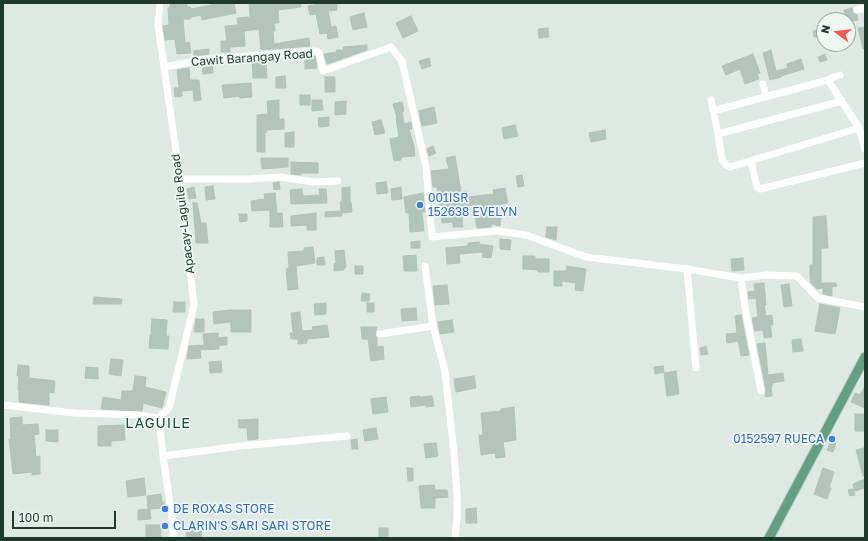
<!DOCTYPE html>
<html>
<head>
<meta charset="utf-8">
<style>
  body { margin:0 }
  #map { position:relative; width:868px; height:541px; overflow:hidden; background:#dde9e2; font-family:"Golos Text",sans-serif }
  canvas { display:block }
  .frame { position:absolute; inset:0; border:4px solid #1f392d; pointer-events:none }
  .north { position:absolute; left:816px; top:12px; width:40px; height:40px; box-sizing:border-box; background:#edf6f0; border:1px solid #9baaa2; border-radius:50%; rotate:285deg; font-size:11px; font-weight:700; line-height:16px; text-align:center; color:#1f392d }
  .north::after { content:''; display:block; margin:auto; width:14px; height:18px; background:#f45951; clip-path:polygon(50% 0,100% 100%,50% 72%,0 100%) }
  .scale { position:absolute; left:12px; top:511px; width:104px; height:18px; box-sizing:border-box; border:2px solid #1f392d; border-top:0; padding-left:5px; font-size:12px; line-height:14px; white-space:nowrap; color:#1f392d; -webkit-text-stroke:3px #edf6f0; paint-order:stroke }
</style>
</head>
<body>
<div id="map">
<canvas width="868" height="541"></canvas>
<div class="frame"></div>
<div class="north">N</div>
<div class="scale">100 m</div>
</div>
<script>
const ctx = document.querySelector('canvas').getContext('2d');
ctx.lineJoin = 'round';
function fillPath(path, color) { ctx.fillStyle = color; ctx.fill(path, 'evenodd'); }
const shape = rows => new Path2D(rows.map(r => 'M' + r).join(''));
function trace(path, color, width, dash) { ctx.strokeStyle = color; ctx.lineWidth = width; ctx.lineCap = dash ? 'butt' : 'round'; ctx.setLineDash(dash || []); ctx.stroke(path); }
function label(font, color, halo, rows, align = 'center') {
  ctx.font = font + ' "Golos Text",sans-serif'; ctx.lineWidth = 3.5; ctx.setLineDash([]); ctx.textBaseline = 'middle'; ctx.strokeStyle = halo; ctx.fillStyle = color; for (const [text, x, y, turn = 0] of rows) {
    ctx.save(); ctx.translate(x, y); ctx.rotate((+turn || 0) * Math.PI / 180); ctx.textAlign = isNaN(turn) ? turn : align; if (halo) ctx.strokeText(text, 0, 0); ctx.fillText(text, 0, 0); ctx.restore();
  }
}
const building = shape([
  [170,3,187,3,187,7,190,7,191,9,216,4,234,3,236,13,202,20,201,15,191,17,191,19,183,19,185,43,189,42,191,53,177,54,175,39,165,40,163,26,169,25,168,8,170,8,170,3],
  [249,3,301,3,301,7,278,10,279,23,274,23,275,31,273,31,274,44,309,38,310,46,261,50,259,29,244,31,245,46,230,47,230,52,221,52,221,41,227,41,225,26,238,25,237,18,250,17,249,3],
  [325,3,337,3,337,10,328,11,331,27,336,26,338,37,328,39,327,33,320,34,316,14,310,15,308,6,325,3],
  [852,8,853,13,857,15,858,20,848,22,848,20,846,20,844,10,852,8],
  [364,13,367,27,353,30,350,17,364,13],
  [411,16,418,31,403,38,396,23,411,16],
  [865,27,865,49,863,49,858,28,865,27],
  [548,28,549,37,539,38,538,29,548,28],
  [819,30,821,36,814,37,813,31,819,30],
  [367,45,367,50,327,64,324,54,337,52,336,50,344,50,343,47,367,45],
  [209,49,209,54,194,56,194,51,209,49],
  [771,50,776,71,788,68,787,64,801,59,804,69,781,76,781,77,770,80,763,53,771,50],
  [753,54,760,73,757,74,759,79,745,84,740,69,726,75,722,66,753,54],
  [825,54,827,60,820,62,818,57,825,54],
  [315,56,317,68,305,69,305,57,315,56],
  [429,58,431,66,422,69,419,61,429,58],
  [266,60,267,78,253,78,252,61,266,60],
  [212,64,213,73,203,74,202,65,212,64],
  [189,68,190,80,199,80,201,100,194,101,193,90,182,91,182,96,175,97,174,88,179,88,177,70,189,68],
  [285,76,286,88,276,88,276,77,285,76],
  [325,77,335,77,335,92,325,92,325,77],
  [251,83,252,97,240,98,239,96,224,98,222,85,251,83],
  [300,95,310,95,310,105,300,105,300,95],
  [279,100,279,119,284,119,284,129,266,130,267,132,265,132,265,152,257,152,257,115,268,114,267,101,279,100],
  [312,100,322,100,323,110,312,111,312,100],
  [346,101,346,114,335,115,335,102,346,101],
  [402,102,404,111,402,112,404,124,411,122,412,129,409,129,414,146,415,156,401,157,401,160,394,161,390,139,399,137,396,118,397,118,393,104,402,102],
  [434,107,437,123,422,126,419,111,434,107],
  [329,117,329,126,319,127,318,118,329,117],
  [381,120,385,133,375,135,372,122,381,120],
  [515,125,518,136,504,139,502,128,515,125],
  [605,130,606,139,591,142,589,133,605,130],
  [294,132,294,147,285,147,285,133,294,132],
  [433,146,436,153,429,156,427,149,433,146],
  [455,156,461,192,466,191,467,197,494,194,493,190,505,188,508,203,491,206,492,216,501,218,500,226,491,224,491,227,477,228,473,205,461,206,463,227,453,227,453,222,442,223,441,209,439,210,437,187,433,187,431,171,449,169,446,158,455,156],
  [261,158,288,158,288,167,262,169,261,158],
  [291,162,318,163,318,173,301,173,301,175,291,174,291,162],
  [522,175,524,186,518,187,516,176,522,175],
  [279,182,280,189,274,190,273,183,279,182],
  [386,182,388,193,377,194,376,183,386,182],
  [213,186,215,199,206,200,205,187,213,186],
  [194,187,196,198,189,199,187,189,194,187],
  [350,187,350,202,351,202,352,212,342,213,342,216,325,217,325,212,341,211,340,202,342,202,342,188,350,187],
  [401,187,402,199,392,200,391,189,401,187],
  [302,189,303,196,320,195,319,189,326,189,327,203,291,204,290,190,302,189],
  [275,193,277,213,282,213,283,227,270,227,270,210,252,211,251,201,265,199,264,194,275,193],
  [423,193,425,212,422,212,424,231,410,232,409,213,406,213,404,197,423,193],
  [193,203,197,203,201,223,206,223,208,243,196,243,193,203],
  [316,213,316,230,307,230,307,225,291,226,291,216,316,213],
  [239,214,247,214,247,221,240,222,239,214],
  [826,216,828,248,821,248,821,283,836,283,837,286,832,287,832,296,823,294,823,288,817,289,811,283,810,276,810,265,813,265,813,217,826,216],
  [547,227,557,227,556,240,546,237,547,227],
  [500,239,511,240,510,250,500,249,500,239],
  [420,241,420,248,411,248,411,242,420,241],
  [479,242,479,244,493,246,491,258,482,257,483,252,459,254,460,263,447,264,446,248,468,246,468,243,479,242],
  [313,247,315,263,296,266,298,289,288,290,286,269,289,268,288,252,304,251,304,248,313,247],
  [344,250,346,267,344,268,344,270,334,271,334,264,336,263,335,251,344,250],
  [416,255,417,271,404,271,403,256,416,255],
  [523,256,535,256,535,259,549,259,549,272,538,272,538,270,523,269,523,256],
  [324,257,325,265,317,265,317,258,324,257],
  [743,258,744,270,732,271,731,259,743,258],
  [355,266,363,266,363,274,355,274,355,266],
  [567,266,586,269,583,291,575,290,576,283,562,281,562,286,554,286,554,271,566,271,567,266],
  [764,283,766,305,764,305,766,316,772,315,773,325,770,325,772,337,764,338,763,330,755,331,752,318,758,317,756,298,749,299,748,292,755,291,754,284,764,283],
  [789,284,792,306,784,307,781,285,789,284],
  [447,285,449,304,435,305,433,286,447,285],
  [362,293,370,294,369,301,361,301,362,293],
  [94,297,122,299,121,304,93,304,94,297],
  [174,302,185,302,185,312,173,312,174,302],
  [326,303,326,314,315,315,314,304,326,303],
  [367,303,374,303,374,312,367,312,367,303],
  [820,304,840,308,835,334,815,331,820,304],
  [416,308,417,320,402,321,401,309,416,308],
  [231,310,251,310,251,332,231,332,231,322,214,324,213,312,231,310],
  [300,312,302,331,313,330,312,327,327,325,329,337,307,339,307,343,298,344,298,339,291,339,290,333,293,333,291,313,300,312],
  [741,315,749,355,741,356,738,341,727,343,726,334,737,333,735,316,741,315],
  [152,319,167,320,166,336,169,336,168,349,149,348,150,335,151,335,152,319],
  [196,319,204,319,204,332,194,332,196,319],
  [452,320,454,332,440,334,438,322,452,320],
  [361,327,377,327,375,334,377,338,377,347,383,346,384,359,371,361,368,339,362,339,361,327],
  [218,333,218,338,227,337,227,345,219,345,219,349,200,350,201,358,187,359,189,346,204,345,203,334,218,333],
  [801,339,803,351,793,352,792,340,801,339],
  [765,343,768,375,783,373,784,381,772,383,772,387,771,387,772,396,765,397,766,390,757,344,765,343],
  [706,346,708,354,701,355,700,348,706,346],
  [111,359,123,360,121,376,109,374,111,359],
  [221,361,222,372,210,373,209,362,221,361],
  [18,365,29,366,29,378,55,381,54,393,49,392,49,405,19,402,19,390,18,390,19,376,17,376,18,365],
  [663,366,664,372,655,374,654,367,663,366],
  [86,367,98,368,98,379,85,378,86,367],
  [676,371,679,394,667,396,664,373,676,371],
  [135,376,146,377,145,387,166,392,162,408,143,403,142,411,101,409,103,397,121,400,122,391,133,391,135,376],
  [474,376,476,388,456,392,454,379,474,376],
  [865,386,865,408,851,402,855,393,860,395,865,386],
  [419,396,420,397,432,396,434,406,426,407,426,405,411,407,410,397,419,396],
  [386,397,388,412,373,414,371,399,386,397],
  [514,407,516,440,503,442,505,457,496,458,495,453,481,455,479,435,483,435,481,413,501,411,501,409,514,407],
  [855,414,865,414,865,431,855,431,855,414],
  [22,417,22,425,38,424,39,434,34,435,36,457,40,456,40,474,32,475,32,472,13,474,9,439,11,439,10,418,22,417],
  [258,419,258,439,248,440,247,428,239,428,238,420,258,419],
  [124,425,125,440,111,441,111,446,98,446,98,426,124,425],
  [376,428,378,439,365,441,363,430,376,428],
  [46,430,58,430,58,442,46,441,46,430],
  [357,439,358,449,352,449,351,440,357,439],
  [831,441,836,443,833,452,827,450,831,441],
  [436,443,438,456,426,458,424,444,436,443],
  [864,448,865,453,865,476,863,476,856,450,864,448],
  [407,468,413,468,413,481,408,481,407,468],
  [823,468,834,472,829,488,831,488,827,499,814,494,823,468],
  [144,478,146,495,128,497,126,481,144,478],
  [865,479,865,488,855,491,853,484,865,479],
  [434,485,435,490,447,490,448,497,435,498,435,508,421,508,419,486,434,485],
  [853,489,855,495,850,496,848,490,853,489],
  [161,494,162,502,164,502,164,508,148,509,147,496,161,494],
  [476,508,477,523,466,523,466,509,476,508],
  [150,509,151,519,138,520,138,510,150,509],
  [146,525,161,525,161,537,146,537,146,525],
  [379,528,388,528,388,538,379,538,379,528],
  [201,530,202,538,187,538,186,532,201,530]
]);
fillPath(building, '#b3c4ba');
trace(building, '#b0c3b7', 1);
const major = shape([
  [769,538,865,357]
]);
trace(major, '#bcc4c0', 11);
trace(shape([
  [857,10,865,8],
  [164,67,192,62,197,60,316,51,319,53,323,71,391,47,402,61,426,167,432,237,497,231,526,235,586,257,687,269,741,278,766,275,797,276,818,298,865,307],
  [828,80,859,128,865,149],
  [763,84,766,96],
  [711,100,718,134,722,160,727,166,730,167,859,128],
  [713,111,828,80,834,77,840,75],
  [718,134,842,101],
  [751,161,757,187,760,189,865,163],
  [180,179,248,179,280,177,314,182,338,181],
  [425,266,433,326,445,371,454,453,457,494,457,518,455,538],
  [687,269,696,368],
  [741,278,745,308,761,391],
  [380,334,433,326],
  [3,405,74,413,137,415,159,418,163,456,173,524,173,538],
  [159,418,169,408,194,305,180,179,158,25,160,3],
  [163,456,241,446,347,436]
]), '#fff', 7);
trace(major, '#61a083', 9);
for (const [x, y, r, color] of [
  [420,205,4,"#3f7fe0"],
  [832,439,4,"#3f7fe0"],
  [165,509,4,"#3f7fe0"],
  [165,526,4,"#3f7fe0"]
]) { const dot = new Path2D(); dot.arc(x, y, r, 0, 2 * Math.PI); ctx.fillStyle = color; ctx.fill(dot); trace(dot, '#edf6f0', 1.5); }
label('12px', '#1f392d', '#edf6f0', [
  ["Cawit Barangay Road",252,58,-4],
  ["Apacay-Laguile Road",183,214,-97]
]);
label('12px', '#366cbe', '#edf6f0', [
  ["001ISR",428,198],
  ["152638 EVELYN",428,212],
  ["0152597 RUECA",824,439,"right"],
  ["DE ROXAS STORE",173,509],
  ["CLARIN'S SARI SARI STORE",173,526]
], 'left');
ctx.letterSpacing = '1px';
label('14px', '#1b4b36', '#edf6f0', [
  ["LAGUILE",158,424]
]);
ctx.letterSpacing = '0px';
</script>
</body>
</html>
